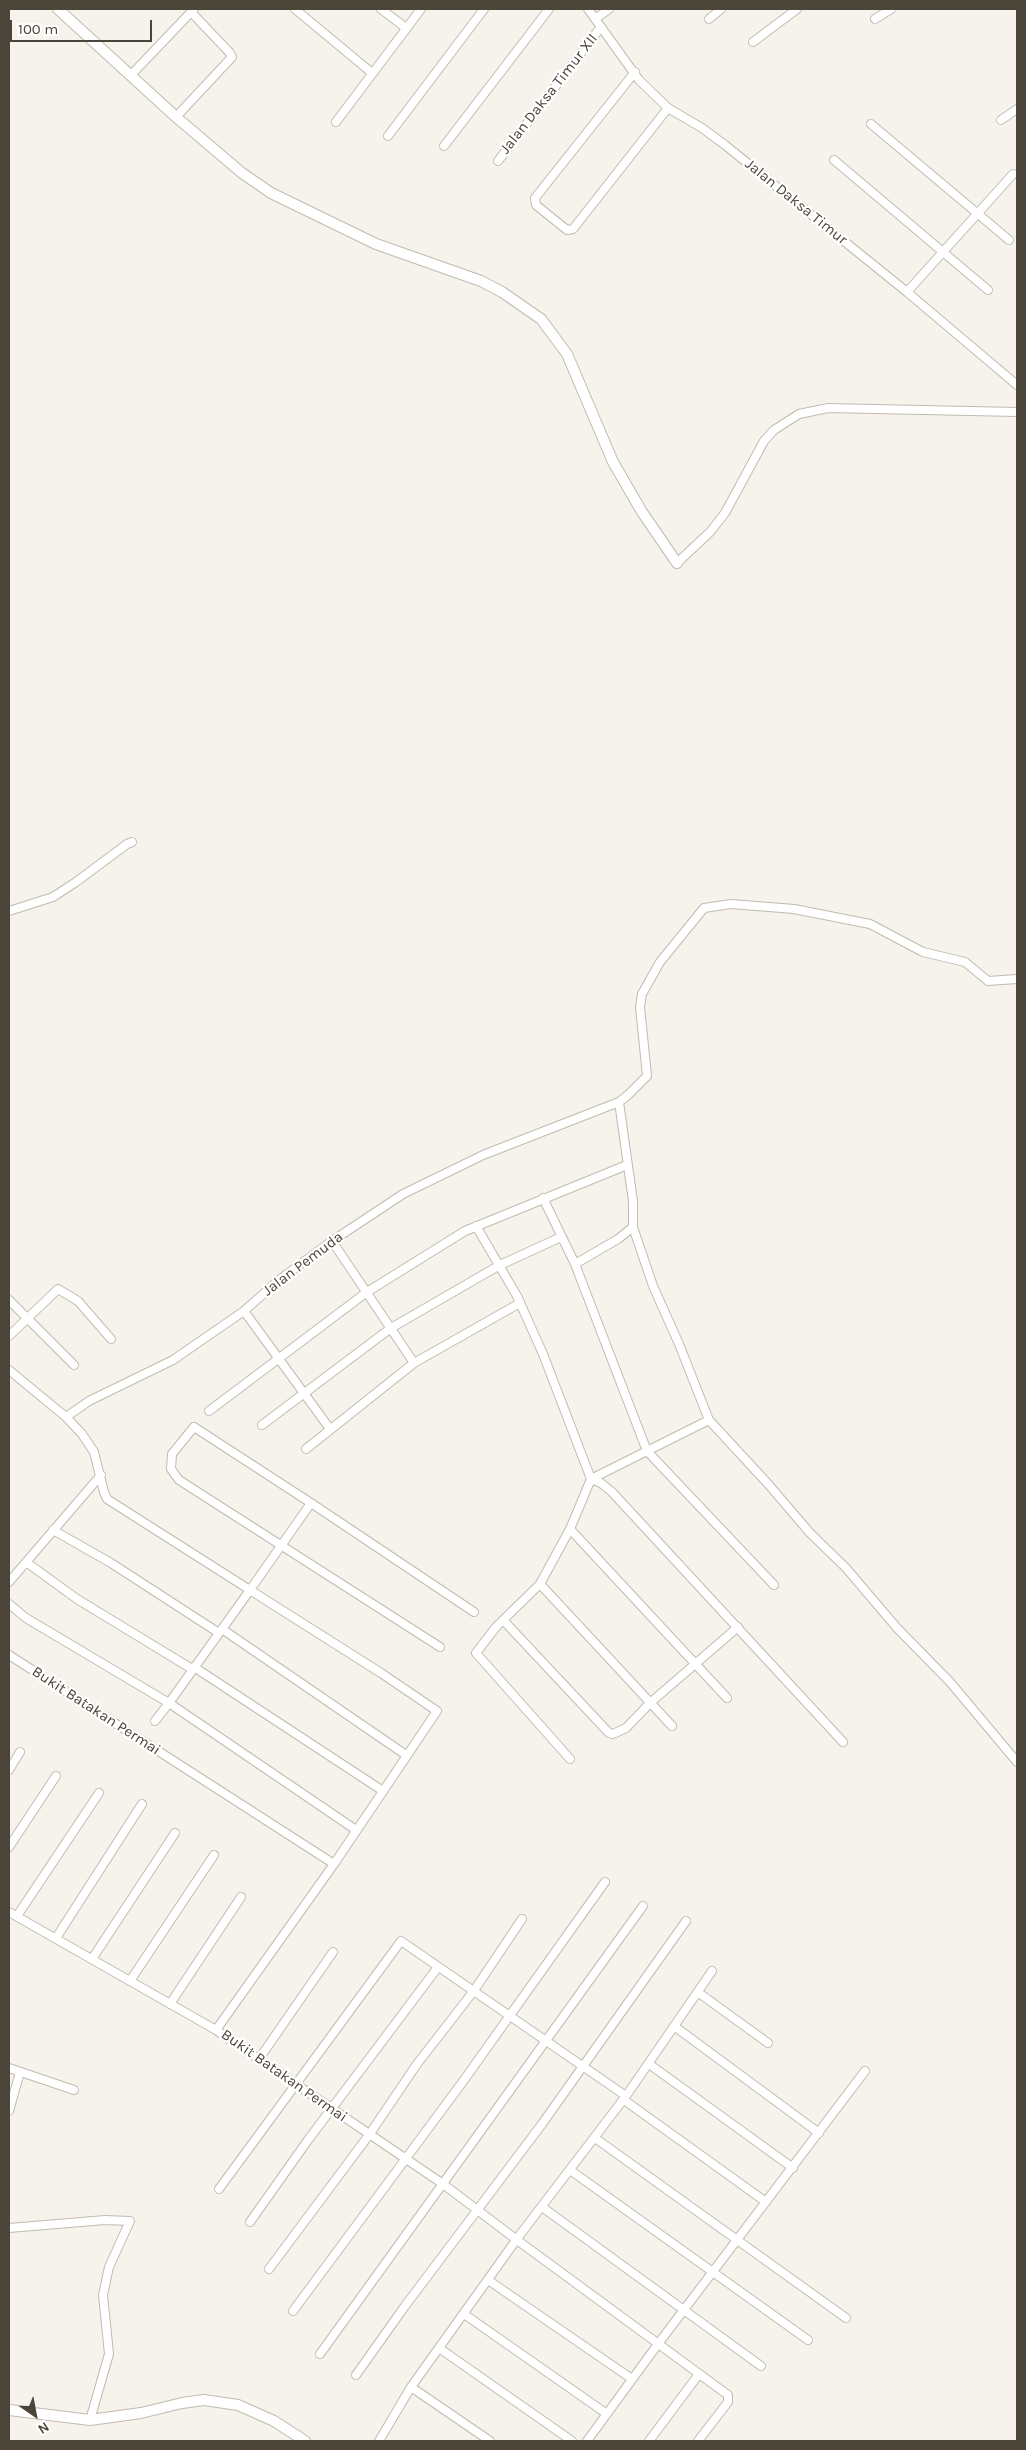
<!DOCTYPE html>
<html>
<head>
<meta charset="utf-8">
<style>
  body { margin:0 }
  #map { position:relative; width:1026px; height:2450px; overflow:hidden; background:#f6f3ec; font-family:Karla,sans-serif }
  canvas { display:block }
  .frame { position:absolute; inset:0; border:10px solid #4b4439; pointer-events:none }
  .north { position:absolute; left:10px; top:2390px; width:50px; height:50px; -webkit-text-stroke:4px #fff; paint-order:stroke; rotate:147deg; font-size:14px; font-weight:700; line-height:20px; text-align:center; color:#4b4439 }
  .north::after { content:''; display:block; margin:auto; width:18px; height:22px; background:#4b4439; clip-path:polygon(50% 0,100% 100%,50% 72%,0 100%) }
  .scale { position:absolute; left:10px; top:20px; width:142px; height:22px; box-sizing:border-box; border:2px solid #4b4439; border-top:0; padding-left:6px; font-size:15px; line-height:18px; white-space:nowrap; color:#4b4439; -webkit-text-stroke:4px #fff; paint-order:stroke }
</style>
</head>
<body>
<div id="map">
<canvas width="1026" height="2450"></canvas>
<div class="frame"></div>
<div class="north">N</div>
<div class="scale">100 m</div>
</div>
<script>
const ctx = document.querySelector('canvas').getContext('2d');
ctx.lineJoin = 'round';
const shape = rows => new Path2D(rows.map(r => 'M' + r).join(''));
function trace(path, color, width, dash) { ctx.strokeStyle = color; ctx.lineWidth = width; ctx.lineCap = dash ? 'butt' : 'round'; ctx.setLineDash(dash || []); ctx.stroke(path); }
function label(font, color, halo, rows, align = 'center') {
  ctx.font = font + ' Karla,sans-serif'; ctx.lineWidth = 4.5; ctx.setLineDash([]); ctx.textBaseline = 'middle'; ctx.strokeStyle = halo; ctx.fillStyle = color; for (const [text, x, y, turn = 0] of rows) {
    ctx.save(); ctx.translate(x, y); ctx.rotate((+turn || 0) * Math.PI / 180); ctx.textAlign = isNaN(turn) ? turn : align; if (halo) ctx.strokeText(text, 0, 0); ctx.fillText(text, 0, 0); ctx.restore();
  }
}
const minor = shape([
  [295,9,372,73],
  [381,9,406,28],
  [588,9,639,80,668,108,702,128,725,145,907,292,1017,385],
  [595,19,609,9],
  [709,19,721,9],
  [875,19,891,9],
  [753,42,797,9],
  [635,72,535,198,536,205,567,230,573,229,668,108],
  [131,75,194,9],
  [176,117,232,57,230,53,191,12],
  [1001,120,1017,109],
  [336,122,421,9],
  [871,124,1009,240],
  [388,136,484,9],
  [444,146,549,9],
  [834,160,988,290],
  [498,161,601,27],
  [907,292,1013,174],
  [677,563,710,532,725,513,764,441,774,430,799,414,828,408,1017,412],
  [9,911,53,897,76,882,127,844,132,842],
  [619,1102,633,1201,633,1227,653,1286,679,1344,709,1420,769,1485,810,1533,846,1568,897,1628,950,1682,1017,1762],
  [543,1198,575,1264,647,1451,774,1585],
  [476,1226,517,1296,543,1354,591,1479,570,1529,727,1698],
  [332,1241,414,1363],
  [575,1264,618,1239,633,1227],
  [9,1300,74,1365],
  [244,1311,330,1429],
  [9,1336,58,1289,78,1301,111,1339],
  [9,1370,66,1417,82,1434,94,1452,104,1492,107,1499,250,1590,169,1703,356,1830],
  [209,1411,367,1292,465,1231,627,1165],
  [66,1417,89,1401,173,1360,244,1311,279,1280,332,1241,403,1194,483,1155,619,1102,628,1095,647,1076,640,1007,642,994,660,962,704,908,731,904,794,909,870,924,923,952,965,962,988,981,1017,979],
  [262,1425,391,1328,500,1265,561,1237],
  [306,1449,414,1363,520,1303],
  [591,1479,601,1483,612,1492,843,1742],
  [591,1479,709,1420],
  [311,1503,250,1590,381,1673,437,1711,334,1864,216,2030,443,2184,517,2240,728,2395,728,2402,698,2441],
  [53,1530,111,1563,219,1633],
  [26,1562,77,1599,192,1669],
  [9,1582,101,1475],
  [540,1584,672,1726],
  [9,1604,26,1618,169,1703,155,1721],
  [503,1620,609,1733,613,1734,626,1728,650,1703,738,1627],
  [222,1629,406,1755],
  [440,1647,179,1480,171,1469,172,1454,194,1427,311,1503,474,1612],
  [9,1655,334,1864],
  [194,1667,383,1791],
  [570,1759,476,1653,496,1627,540,1584,570,1529],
  [9,1770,20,1752],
  [9,1847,56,1776],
  [9,1912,216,2030],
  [17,1916,99,1793],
  [56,1938,142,1804],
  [92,1959,175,1833],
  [130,1981,214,1855],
  [699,1993,768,2043],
  [170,2004,241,1897],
  [674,2026,819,2133],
  [259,2059,333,1952],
  [649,2064,793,2168],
  [9,2068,74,2090],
  [624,2100,766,2202],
  [9,2111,20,2072],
  [595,2138,846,2318],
  [570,2170,808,2340],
  [219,2189,401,1941,626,2096],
  [542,2207,761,2366],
  [250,2222,308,2140,438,1967],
  [9,2228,105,2220,130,2221,109,2267,103,2295,109,2354,90,2420],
  [269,2269,369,2135,417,2064,473,1992,522,1919],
  [488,2280,632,2379],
  [293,2311,464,2080,605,1882],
  [464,2314,607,2414],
  [439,2348,572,2441],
  [320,2354,643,1906],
  [356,2375,405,2306,542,2124,686,1921],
  [411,2387,490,2441],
  [379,2441,411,2387,519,2236,626,2096,712,1971],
  [587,2441,658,2344,865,2071],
  [649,2441,699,2374]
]);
const tertiary = shape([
  [58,9,176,117,242,173,271,193,376,244,481,281,502,292,541,319,567,354,613,462,642,512,677,563],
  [9,2410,90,2420,141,2413,182,2403,204,2400,238,2405,274,2421,305,2441]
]);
trace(minor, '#c2bbae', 10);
trace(tertiary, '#c2bbae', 12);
trace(minor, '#fff', 8);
trace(tertiary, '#fff', 10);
label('15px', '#4b4439', '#fff', [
  ["Jalan Daksa Timur XII",549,94,-52],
  ["Jalan Daksa Timur",796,202,39],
  ["Jalan Pemuda",303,1264,-37],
  ["Bukit Batakan Permai",96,1711,33],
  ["Bukit Batakan Permai",284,2076,35]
]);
</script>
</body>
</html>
